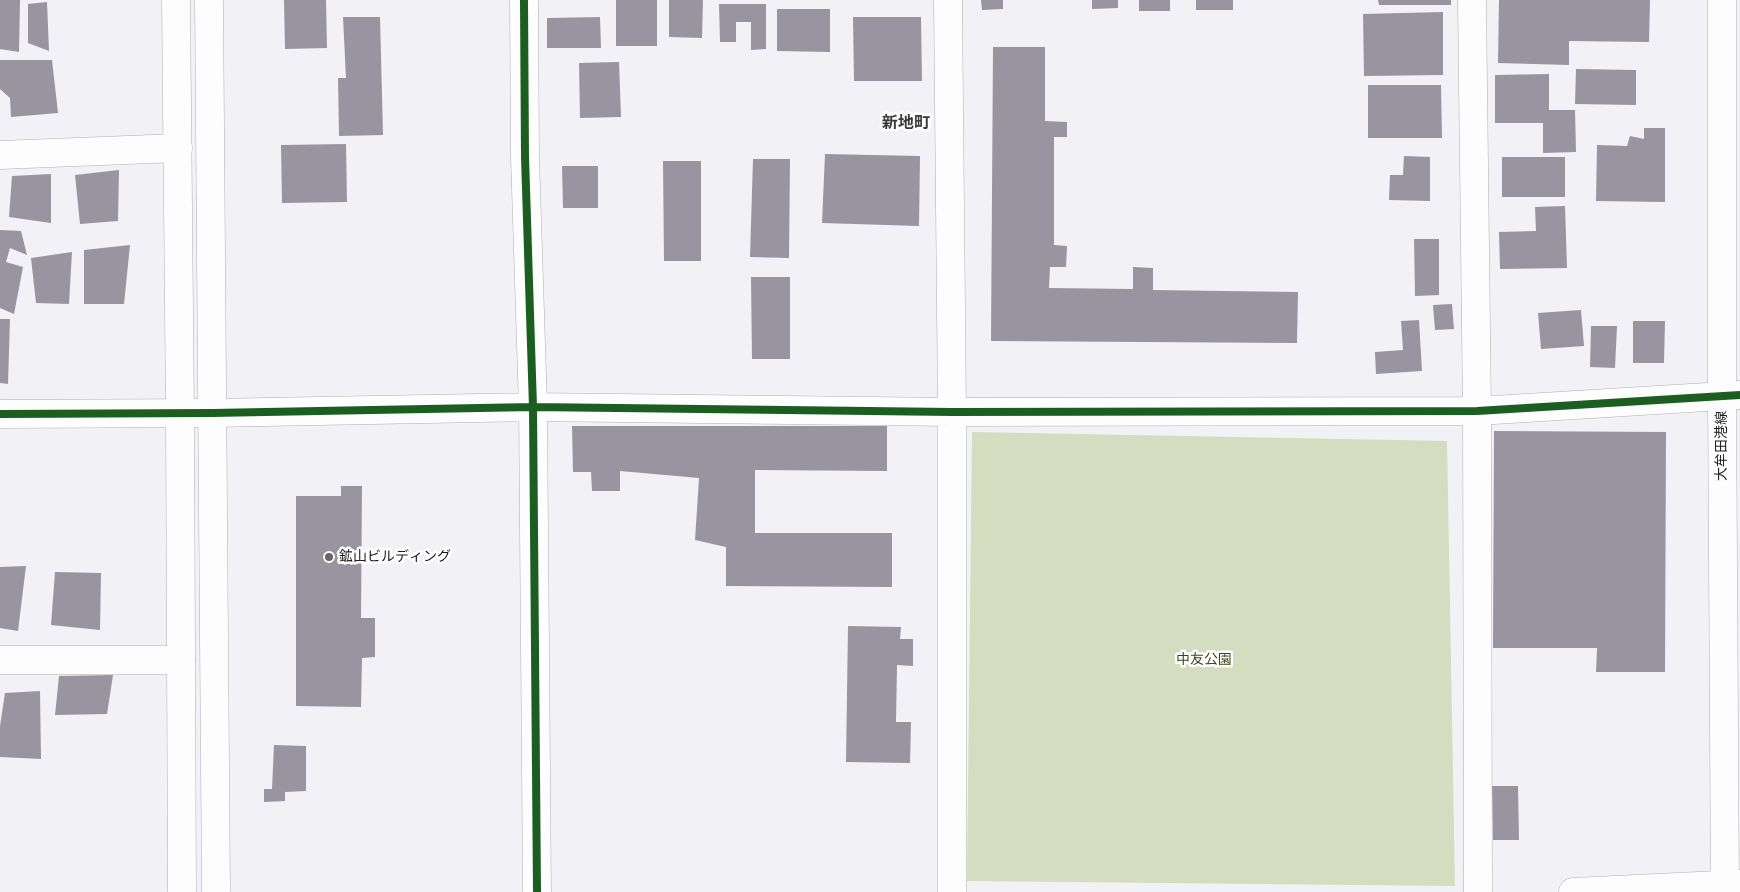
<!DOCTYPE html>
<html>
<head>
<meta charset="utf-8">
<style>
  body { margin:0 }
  canvas { display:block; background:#f2f1f5 }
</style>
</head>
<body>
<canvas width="1740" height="892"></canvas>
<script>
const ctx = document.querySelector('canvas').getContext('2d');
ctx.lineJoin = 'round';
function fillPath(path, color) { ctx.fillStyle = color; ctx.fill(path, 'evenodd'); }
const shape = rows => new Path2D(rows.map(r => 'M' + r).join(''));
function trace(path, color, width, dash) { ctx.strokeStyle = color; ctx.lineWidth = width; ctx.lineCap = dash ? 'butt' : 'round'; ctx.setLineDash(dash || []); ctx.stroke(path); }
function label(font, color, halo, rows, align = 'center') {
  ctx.font = font + ' "Space Grotesk","Noto Sans JP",sans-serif'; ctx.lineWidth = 5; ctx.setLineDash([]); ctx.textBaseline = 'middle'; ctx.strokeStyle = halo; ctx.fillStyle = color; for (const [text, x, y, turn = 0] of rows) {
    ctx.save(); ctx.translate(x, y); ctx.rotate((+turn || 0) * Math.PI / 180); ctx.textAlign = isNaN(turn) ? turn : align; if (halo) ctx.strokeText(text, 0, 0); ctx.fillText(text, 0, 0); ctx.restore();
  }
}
fillPath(shape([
  [972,432,1447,441,1455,886,967,881]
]), '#d4ddc0');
fillPath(shape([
  [0,0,20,0,19,52,0,49],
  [284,0,326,0,327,48,285,49],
  [616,0,657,0,657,46,616,46],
  [669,0,703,0,702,38,669,37],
  [981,0,1003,0,1003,9,982,10],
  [1092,0,1118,0,1118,8,1092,9],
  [1139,0,1170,0,1170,11,1139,11],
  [1196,0,1233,0,1233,10,1196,10],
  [1378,0,1451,0,1451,5,1379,5],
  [1499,0,1650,0,1649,42,1569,41,1569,65,1498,63],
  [47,2,49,51,28,43,28,4],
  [719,4,766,4,766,49,751,50,751,22,736,22,736,42,720,42],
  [777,9,830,9,830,52,777,51],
  [1443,12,1443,75,1364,76,1363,14],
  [343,17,380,17,383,135,339,136,338,78,346,78],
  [600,17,601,48,547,48,547,18],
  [853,17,921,17,922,81,854,81],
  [993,47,1045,47,1045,121,1067,122,1067,137,1054,137,1054,245,1067,246,1066,267,1050,267,1049,288,1133,289,1133,267,1153,268,1153,290,1298,292,1297,343,991,341],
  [0,60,52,60,58,113,11,117,10,98,0,89],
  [619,62,621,117,580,118,579,63],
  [1576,69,1636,70,1636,105,1575,104],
  [1549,74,1549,110,1575,110,1576,152,1543,153,1543,123,1495,123,1495,75],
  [1368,85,1441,85,1442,138,1368,138],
  [1644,128,1665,128,1665,202,1596,201,1597,145,1627,146,1630,136,1644,139],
  [346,144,347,202,282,203,281,145],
  [825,154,920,156,919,226,822,223],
  [1404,156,1430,157,1430,201,1389,200,1390,175,1403,175],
  [1502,157,1565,157,1565,197,1502,197],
  [753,159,790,159,789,258,750,257],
  [663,161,701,161,701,261,664,261],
  [562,166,598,166,598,208,563,208],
  [119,170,118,221,80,224,75,175],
  [51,174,51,223,9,217,12,176],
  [1565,206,1567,268,1500,269,1499,232,1536,231,1535,207],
  [0,230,21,231,27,255,10,248,6,262,23,267,14,314,0,308],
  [1414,239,1439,239,1439,295,1415,296],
  [130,245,124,304,84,304,84,250],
  [72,252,69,304,36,303,31,258],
  [751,277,790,277,790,359,752,359],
  [1452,304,1454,329,1435,330,1433,305],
  [1581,310,1584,346,1541,349,1538,313],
  [0,319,10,319,8,384,0,383],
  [1419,320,1422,371,1376,374,1375,352,1403,350,1401,321],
  [1633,321,1665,321,1664,363,1633,363],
  [1591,326,1617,326,1615,368,1590,367],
  [572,426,887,426,887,471,755,470,755,533,892,533,892,587,726,586,726,547,695,540,699,478,620,471,620,491,592,491,591,472,573,472],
  [1494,431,1666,432,1665,672,1596,672,1597,648,1493,648],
  [341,486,362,486,361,618,375,618,375,657,362,658,361,707,296,706,296,496,341,496],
  [26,566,18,631,0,628,0,567],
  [55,572,101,573,100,630,51,625],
  [848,626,901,627,900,639,913,639,913,666,897,665,896,722,911,722,910,763,846,762],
  [113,675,107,714,55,715,59,676],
  [40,691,41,759,0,757,0,726,5,693],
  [274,745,306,746,306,791,285,792,285,801,264,802,264,789,272,789],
  [1492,786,1518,786,1519,840,1493,840]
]), '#9894a0');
const minor = shape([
  [524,0,525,157,533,407,537,892],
  [948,0,952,412,952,892],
  [1472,0,1477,411,1478,892],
  [0,155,178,148],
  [0,414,212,413,533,407,952,412,1477,411,1740,395],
  [0,660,181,660],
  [1573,892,1740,884]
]);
const tertiary = shape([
  [176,0,180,413,182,892],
  [209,0,216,892]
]);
const secondary = shape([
  [1722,0,1722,395,1725,892]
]);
trace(minor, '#b0b0b2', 29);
trace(tertiary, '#b0b0b2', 29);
trace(secondary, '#b0b0b2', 29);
trace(minor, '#fdfdfe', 28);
trace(tertiary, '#fdfdfe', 28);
trace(secondary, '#fdfdfe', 28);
trace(shape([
  [524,0,525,157,533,407,537,892],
  [0,414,212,413,533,407,952,412,1477,411,1740,395]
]), '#1b5e20', 8);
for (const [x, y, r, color] of [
  [329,557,5,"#666568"]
]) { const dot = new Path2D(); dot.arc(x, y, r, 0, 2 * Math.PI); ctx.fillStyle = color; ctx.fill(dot); trace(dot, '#fff', 2); }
label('14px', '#1b1a1c', '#fff', [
  ["大牟田港線",1722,446,-90]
]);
label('14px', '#1b1a1c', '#fff', [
  ["鉱山ビルディング",339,557]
], 'left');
label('14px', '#3b4718', '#fff', [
  ["中友公園",1204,660]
]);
label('bold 16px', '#3a3a3e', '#fff', [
  ["新地町",906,124]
]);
</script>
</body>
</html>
